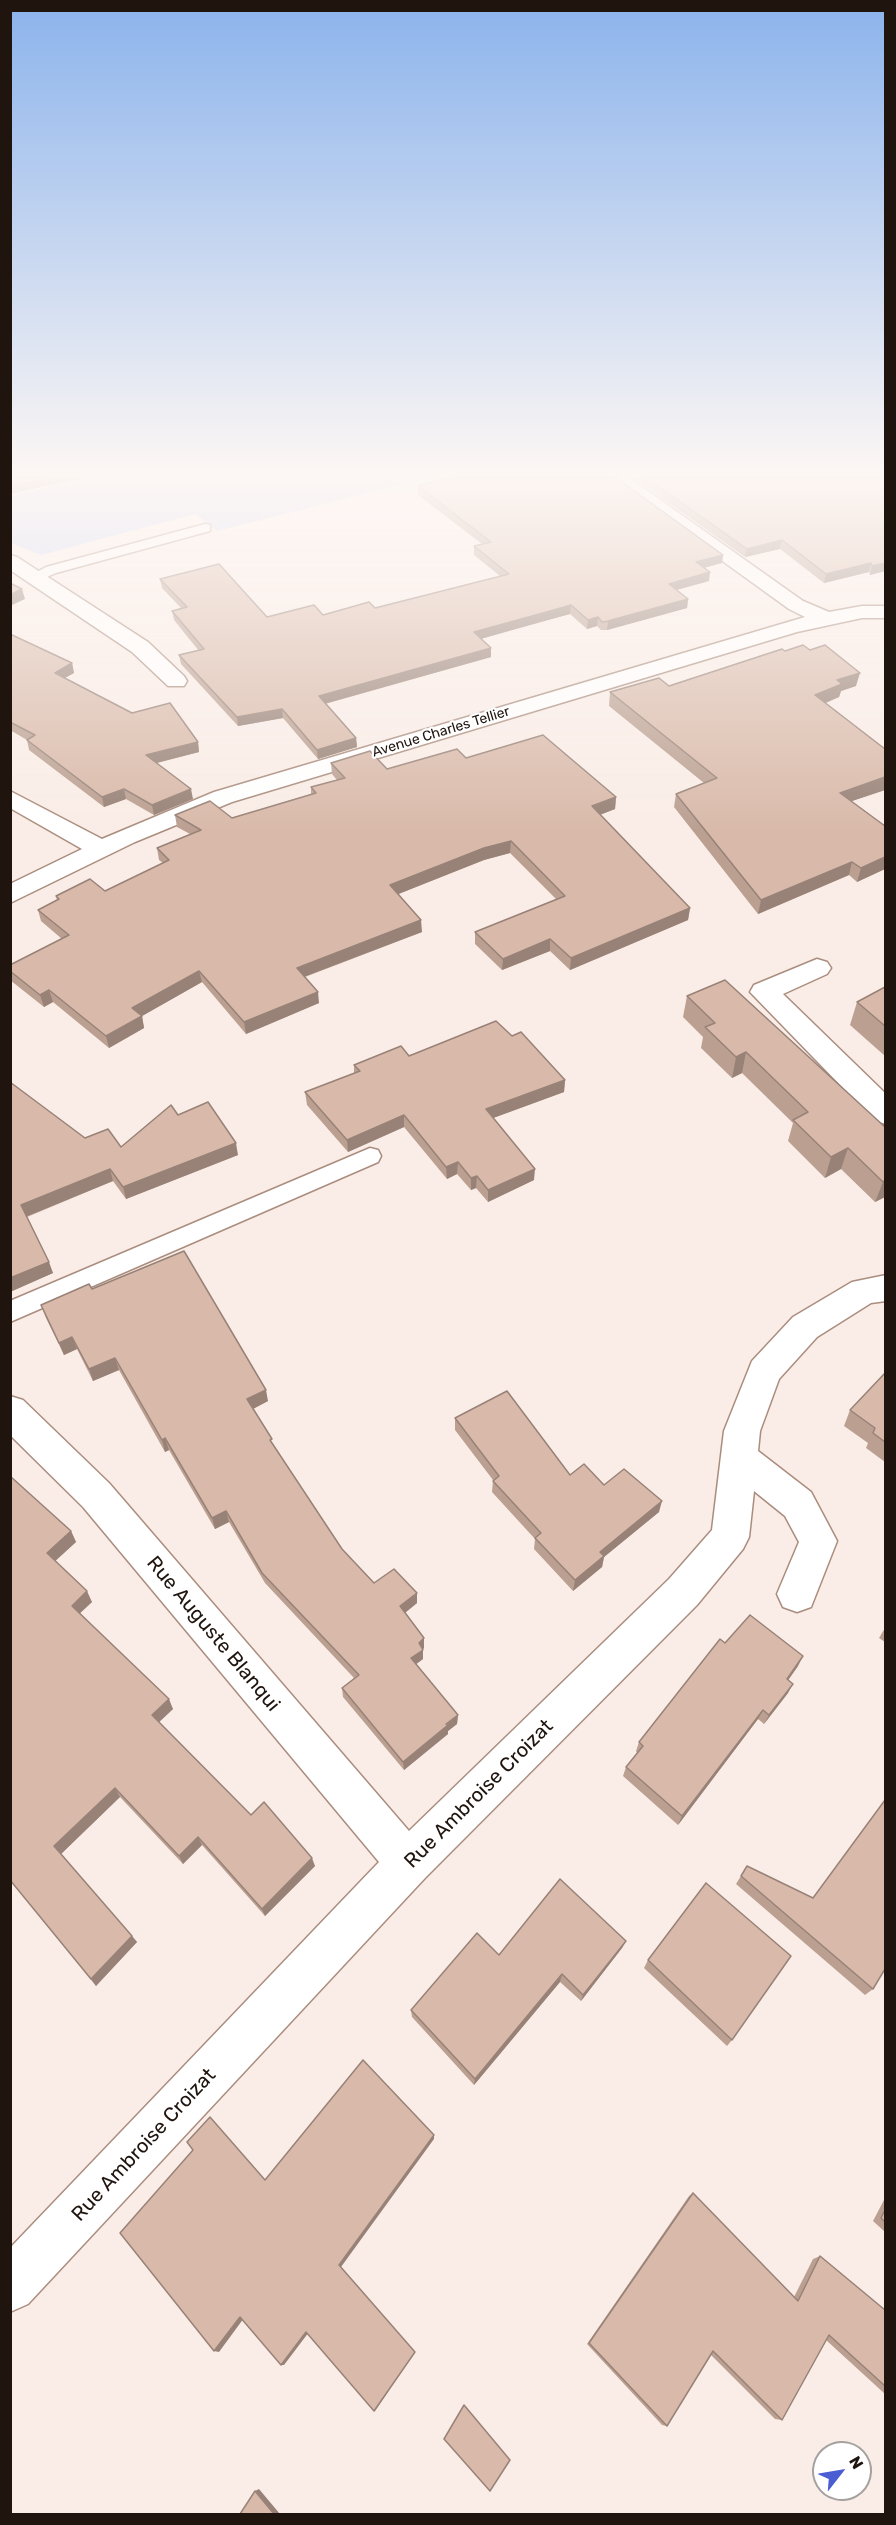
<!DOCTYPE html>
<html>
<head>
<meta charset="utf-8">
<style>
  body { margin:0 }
  #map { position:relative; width:896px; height:2525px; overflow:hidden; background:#faede7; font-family:Rubik,sans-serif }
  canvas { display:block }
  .frame { position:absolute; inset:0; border:12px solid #1f140e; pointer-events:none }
  .north { position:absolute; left:812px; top:2441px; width:60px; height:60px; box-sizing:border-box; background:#fff; border:2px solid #a5a19f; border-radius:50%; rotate:59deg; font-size:16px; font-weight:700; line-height:24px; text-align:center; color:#1f140e }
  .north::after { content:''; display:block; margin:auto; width:21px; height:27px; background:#4b5dd2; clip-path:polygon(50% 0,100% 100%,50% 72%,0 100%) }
</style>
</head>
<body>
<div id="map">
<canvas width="896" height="2525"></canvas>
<div class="frame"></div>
<div class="north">N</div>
</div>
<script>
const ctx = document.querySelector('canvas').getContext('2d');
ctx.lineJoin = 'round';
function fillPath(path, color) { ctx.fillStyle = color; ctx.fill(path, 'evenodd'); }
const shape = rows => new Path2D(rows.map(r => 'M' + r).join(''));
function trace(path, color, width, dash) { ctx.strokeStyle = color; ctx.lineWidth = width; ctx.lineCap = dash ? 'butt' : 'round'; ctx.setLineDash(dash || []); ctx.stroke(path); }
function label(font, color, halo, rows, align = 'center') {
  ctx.font = font + ' Rubik,sans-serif'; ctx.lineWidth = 4.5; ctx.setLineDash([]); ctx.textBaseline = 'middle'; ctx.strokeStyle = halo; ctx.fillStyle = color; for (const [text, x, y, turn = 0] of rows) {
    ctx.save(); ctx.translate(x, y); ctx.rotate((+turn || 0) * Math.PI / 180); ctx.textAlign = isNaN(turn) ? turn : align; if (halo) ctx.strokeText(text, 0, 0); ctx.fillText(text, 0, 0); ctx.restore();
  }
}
fillPath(shape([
  [86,477,430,477,217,531,195,514,41,555,11,543,11,496]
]), '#ccd7fa');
const lane = shape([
  [205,524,210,525,210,531,56,573,40,580,35,581,28,577,46,567,205,524],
  [370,1148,378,1150,381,1156,378,1162,10,1322,10,1301,370,1148]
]);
const street = shape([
  [606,477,628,477,803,601,829,612,862,606,886,606,886,618,862,618,797,632,232,802,135,842,10,903,10,884,82,849,10,808,10,791,102,839,214,792,805,617,789,609,606,477],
  [10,555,17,557,148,642,184,676,187,681,184,686,168,686,132,652,10,570,10,555],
  [817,959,827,962,831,968,827,974,783,994,886,1094,886,1124,875,1121,750,992,754,985,817,959],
  [886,1275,886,1301,871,1303,817,1337,779,1379,760,1431,758,1451,811,1492,837,1541,811,1607,797,1612,783,1607,777,1594,799,1542,785,1516,754,1491,749,1537,743,1549,697,1605,425,1878,28,2304,10,2312,10,2248,379,1862,83,1507,10,1435,10,1396,23,1400,109,1483,409,1831,669,1579,712,1530,724,1431,752,1361,793,1317,852,1282,886,1275]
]);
trace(lane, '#aa8d7e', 3);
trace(street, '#aa8d7e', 3);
fillPath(lane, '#fff');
fillPath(street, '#fff');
fillPath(shape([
  [451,477,615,477,723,555,722,563,704,568,709,581,677,590,688,599,687,608,607,630,601,630,597,626,587,629,570,614,542,621,481,639,491,648,491,657,325,704,356,738,357,747,318,759,283,718,238,726,181,664,179,655,199,651,174,620,172,611,182,609,162,588,160,579,267,617,323,615,375,608,500,576,474,555,474,546,482,544,418,495,418,486],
  [632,477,885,477,885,571,870,575,869,572,824,583,780,549,745,557],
  [10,634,72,663,74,673,65,678,132,713,198,742,199,752,157,763,193,799,154,815,126,799,104,807,29,750,27,740,10,730],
  [785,651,856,686,841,691,839,697,826,703,885,749,885,790,852,801,885,826,885,869,857,882,849,875,758,914,674,807,676,794,704,783,609,706,610,692,669,686],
  [466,758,616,797,615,809,600,815,690,908,688,920,570,970,550,951,502,970,475,944,475,932,556,899,510,853,484,860,398,894,422,932,305,977,319,1003,246,1034,202,982,142,1016,144,1028,109,1048,53,1002,44,1007,10,980,10,965,62,939,41,921,38,910,57,900,56,896,105,891,163,863,159,860,157,848,190,834,177,827,175,815,232,818,311,794,311,787,337,780,332,774,331,763,387,769],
  [885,987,885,1056,850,1025,857,1002],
  [687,996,885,1127,885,1197,875,1202,841,1169,825,1178,788,1141,793,1123,742,1073,732,1078,701,1048,703,1037,683,1017],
  [512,1036,565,1080,564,1092,493,1118,534,1180,488,1202,476,1188,471,1190,457,1174,447,1179,404,1127,348,1152,307,1105,305,1092,354,1073,354,1065],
  [10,1082,85,1138,121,1147,178,1115,238,1155,126,1199,113,1181,27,1217,53,1273,10,1292],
  [92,1289,268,1401,253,1409,273,1445,342,1549,374,1583,417,1603,405,1613,424,1638,424,1648,423,1649,423,1659,416,1664,458,1715,457,1724,448,1731,448,1734,404,1770,343,1697,342,1688,354,1678,265,1583,229,1522,215,1529,169,1450,165,1452,119,1370,93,1381,77,1349,64,1355,46,1318,41,1305],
  [885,1373,885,1462,866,1448,868,1443,844,1426,850,1410],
  [455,1418,570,1475,604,1485,659,1512,604,1557,602,1567,573,1591,534,1549,535,1539,492,1492,493,1480,455,1430],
  [10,1476,71,1531,76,1542,55,1561,92,1602,80,1613,173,1709,159,1722,251,1815,315,1866,265,1916,202,1845,183,1864,120,1797,61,1854,137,1942,96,1986,10,1880],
  [885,1628,885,1642,879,1638],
  [725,1643,798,1666,788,1680,788,1693,764,1724,758,1719,678,1825,623,1776,626,1767,637,1753,636,1751,639,1742],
  [747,1866,873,1989,865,1995,736,1884],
  [626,1941,622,1948,581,2001,560,1982,474,2085,412,2017,411,2010,499,1955],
  [648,1960,732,2040,727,2046,644,1968],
  [693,2193,794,2297,813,2259,820,2256,885,2310,885,2394,826,2340,782,2420,775,2419,711,2355,667,2426,662,2425,587,2344,689,2196],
  [885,2198,885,2232,873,2221]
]), '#bba092');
fillPath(shape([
  [52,477,87,477,10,494,10,486],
  [782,540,780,549,745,557,747,549],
  [723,555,722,563,695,570,696,562],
  [871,563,869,572,824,583,826,574],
  [885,563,885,571,870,575,872,566],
  [710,572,709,581,668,592,669,584],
  [22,589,25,599,10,606,10,595],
  [688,599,687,608,607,630,608,621],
  [571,605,570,614,473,641,474,632],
  [598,617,597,626,587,629,588,620],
  [491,648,491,657,320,705,319,696],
  [72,663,74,673,57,682,55,673],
  [860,673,856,686,841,691,839,697,812,708,815,695,837,680],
  [282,709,283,718,238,726,237,717],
  [356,738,357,747,318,759,317,750],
  [198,742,199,752,148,765,146,755],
  [885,777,885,790,837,806,840,793],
  [124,789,126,799,104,807,102,797],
  [191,789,193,799,154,815,152,805],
  [616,797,615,809,591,818,592,806],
  [511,841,510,853,484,860,391,897,390,885,484,848],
  [885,857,885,869,857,882,861,868],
  [852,862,849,875,758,914,761,900],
  [690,908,688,920,570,970,571,958],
  [421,920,422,932,298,979,297,968],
  [550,939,550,951,502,970,503,959],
  [199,971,202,982,135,1020,132,1008],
  [49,990,53,1002,44,1007,40,995],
  [318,992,319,1003,246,1034,244,1022],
  [142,1016,144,1028,109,1048,106,1036],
  [746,1052,742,1073,732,1078,736,1057],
  [565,1080,564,1092,485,1121,486,1109],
  [404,1115,404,1127,348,1152,347,1140],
  [236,1143,238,1155,126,1199,123,1187],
  [848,1148,841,1169,825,1178,831,1157],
  [458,1162,457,1174,447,1179,446,1167],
  [110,1169,113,1181,25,1217,21,1205],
  [535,1169,534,1180,488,1202,488,1190],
  [477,1176,476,1188,471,1190,471,1178],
  [885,1180,885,1197,875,1202,883,1182],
  [49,1262,53,1273,10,1292,10,1278],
  [72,1337,77,1349,64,1355,59,1343],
  [115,1358,119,1370,93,1381,89,1369],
  [266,1390,268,1401,249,1411,247,1399],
  [165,1438,169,1450,165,1452,162,1440],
  [662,1501,659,1512,604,1557,602,1567,573,1591,575,1580,600,1552],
  [226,1511,229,1522,215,1529,212,1518],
  [71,1531,76,1542,52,1564,47,1553],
  [87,1591,92,1602,77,1616,72,1606],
  [417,1593,417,1603,401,1616,400,1606],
  [424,1638,424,1648,420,1652,423,1650,423,1659,411,1668,411,1658,419,1643],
  [803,1656,798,1666,782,1689,787,1679],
  [793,1684,788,1693,764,1724,769,1715],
  [169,1699,173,1709,156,1725,152,1715],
  [763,1710,758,1719,678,1825,682,1816],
  [458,1715,457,1724,448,1731,448,1734,404,1770,403,1762],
  [115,1788,120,1797,60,1855,54,1846],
  [198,1837,202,1845,183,1864,179,1856],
  [312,1858,315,1866,265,1916,262,1909],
  [132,1936,137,1942,96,1986,91,1979],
  [626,1941,622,1948,581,2001,583,1995],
  [562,1974,560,1982,474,2085,475,2079],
  [434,2135,434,2139,341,2267,415,2352,375,2411,374,2411,339,2265],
  [240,2317,244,2318,219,2352,214,2351],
  [306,2332,309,2332,284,2365,281,2365],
  [259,2489,280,2514,274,2514,255,2491]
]), '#988277');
const building = shape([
  [10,477,52,477,10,486,10,477],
  [453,477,615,477,723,555,696,562,710,572,669,584,688,599,608,621,602,622,598,617,588,620,571,605,543,613,474,632,491,648,319,696,356,738,317,750,282,709,237,717,179,655,204,649,172,611,187,607,160,579,219,564,267,617,314,605,323,615,369,602,375,608,509,574,474,546,491,542,418,486,453,477],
  [645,477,885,477,885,563,872,566,871,563,826,574,782,540,747,549,645,477],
  [10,583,22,589,10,595,10,583],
  [10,634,72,663,55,673,132,713,170,703,198,742,146,755,191,789,152,805,124,789,102,797,27,740,35,735,10,722,10,634],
  [803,645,810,650,825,645,860,673,837,680,842,684,815,695,885,749,885,777,840,793,885,826,885,857,861,868,852,862,761,900,676,794,717,778,610,692,659,678,669,686,782,649,785,651,803,645],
  [543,735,616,797,592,806,690,908,571,958,550,939,503,959,475,932,565,896,511,841,484,848,390,885,421,920,297,968,318,992,244,1022,199,971,132,1008,142,1016,106,1036,49,990,40,995,10,971,10,965,69,935,38,910,59,899,56,896,90,879,105,891,169,860,157,848,201,830,175,815,210,801,232,818,316,793,311,787,345,778,331,763,370,751,387,769,457,749,466,758,543,735],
  [725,980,885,1127,885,1180,883,1182,848,1148,831,1157,793,1120,808,1112,746,1052,736,1057,705,1027,715,1023,687,996,725,980],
  [885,987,885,1026,857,1002,885,987],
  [496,1021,512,1036,521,1032,565,1080,486,1109,535,1169,488,1190,477,1176,471,1178,458,1162,446,1167,404,1115,347,1140,305,1092,360,1071,354,1065,401,1046,409,1056,496,1021],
  [10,1082,85,1138,108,1129,121,1147,171,1105,178,1115,208,1102,236,1143,123,1187,110,1169,21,1205,49,1262,10,1278,10,1082],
  [184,1251,266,1390,247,1399,272,1439,270,1440,342,1549,374,1583,394,1569,417,1593,400,1606,424,1638,419,1643,423,1650,411,1658,458,1715,446,1724,448,1725,403,1762,342,1688,359,1675,262,1573,226,1511,212,1518,165,1438,162,1440,115,1358,89,1369,72,1337,59,1343,41,1305,89,1284,92,1289,184,1251],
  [885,1373,885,1442,873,1433,875,1428,850,1410,885,1373],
  [507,1391,570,1475,584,1464,604,1485,624,1469,662,1501,600,1552,604,1556,575,1580,535,1538,541,1533,493,1481,499,1476,455,1418,507,1391],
  [10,1476,71,1531,47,1553,87,1591,72,1606,169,1699,152,1715,251,1815,264,1802,312,1858,262,1909,198,1837,179,1856,115,1788,54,1846,132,1936,91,1979,10,1880,10,1476],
  [750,1615,803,1656,787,1679,793,1684,769,1715,763,1710,682,1816,626,1767,643,1746,639,1742,720,1639,725,1643,750,1615],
  [885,1800,885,1969,873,1989,741,1876,747,1866,813,1898,885,1800],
  [560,1879,626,1941,583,1995,562,1974,475,2079,411,2010,477,1933,499,1955,560,1879],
  [706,1883,791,1956,732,2040,648,1960,706,1883],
  [363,2060,434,2135,339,2265,415,2352,374,2411,306,2332,281,2365,240,2317,214,2351,120,2233,193,2150,187,2142,210,2117,265,2180,363,2060],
  [693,2193,798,2301,820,2256,885,2310,885,2386,829,2335,782,2420,713,2351,667,2426,589,2343,693,2193],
  [885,2210,885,2222,881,2218,885,2210],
  [464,2405,510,2460,490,2491,444,2439,464,2405],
  [255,2491,274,2514,240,2514,255,2491]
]);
fillPath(building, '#d9baaa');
trace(building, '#988277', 1.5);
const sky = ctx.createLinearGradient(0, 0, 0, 831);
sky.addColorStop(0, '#8bb3ec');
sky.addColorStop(0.57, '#fdf7f4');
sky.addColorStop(1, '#fdf7f400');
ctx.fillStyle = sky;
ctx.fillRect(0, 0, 896, 831);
label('14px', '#1f140e', '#fff', [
  ["Avenue Charles Tellier",441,732,-17]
]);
label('20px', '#1f140e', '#fff', [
  ["Rue Auguste Blanqui",213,1634,50],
  ["Rue Ambroise Croizat",479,1794,-45],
  ["Rue Ambroise Croizat",144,2145,-47]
]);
</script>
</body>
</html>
